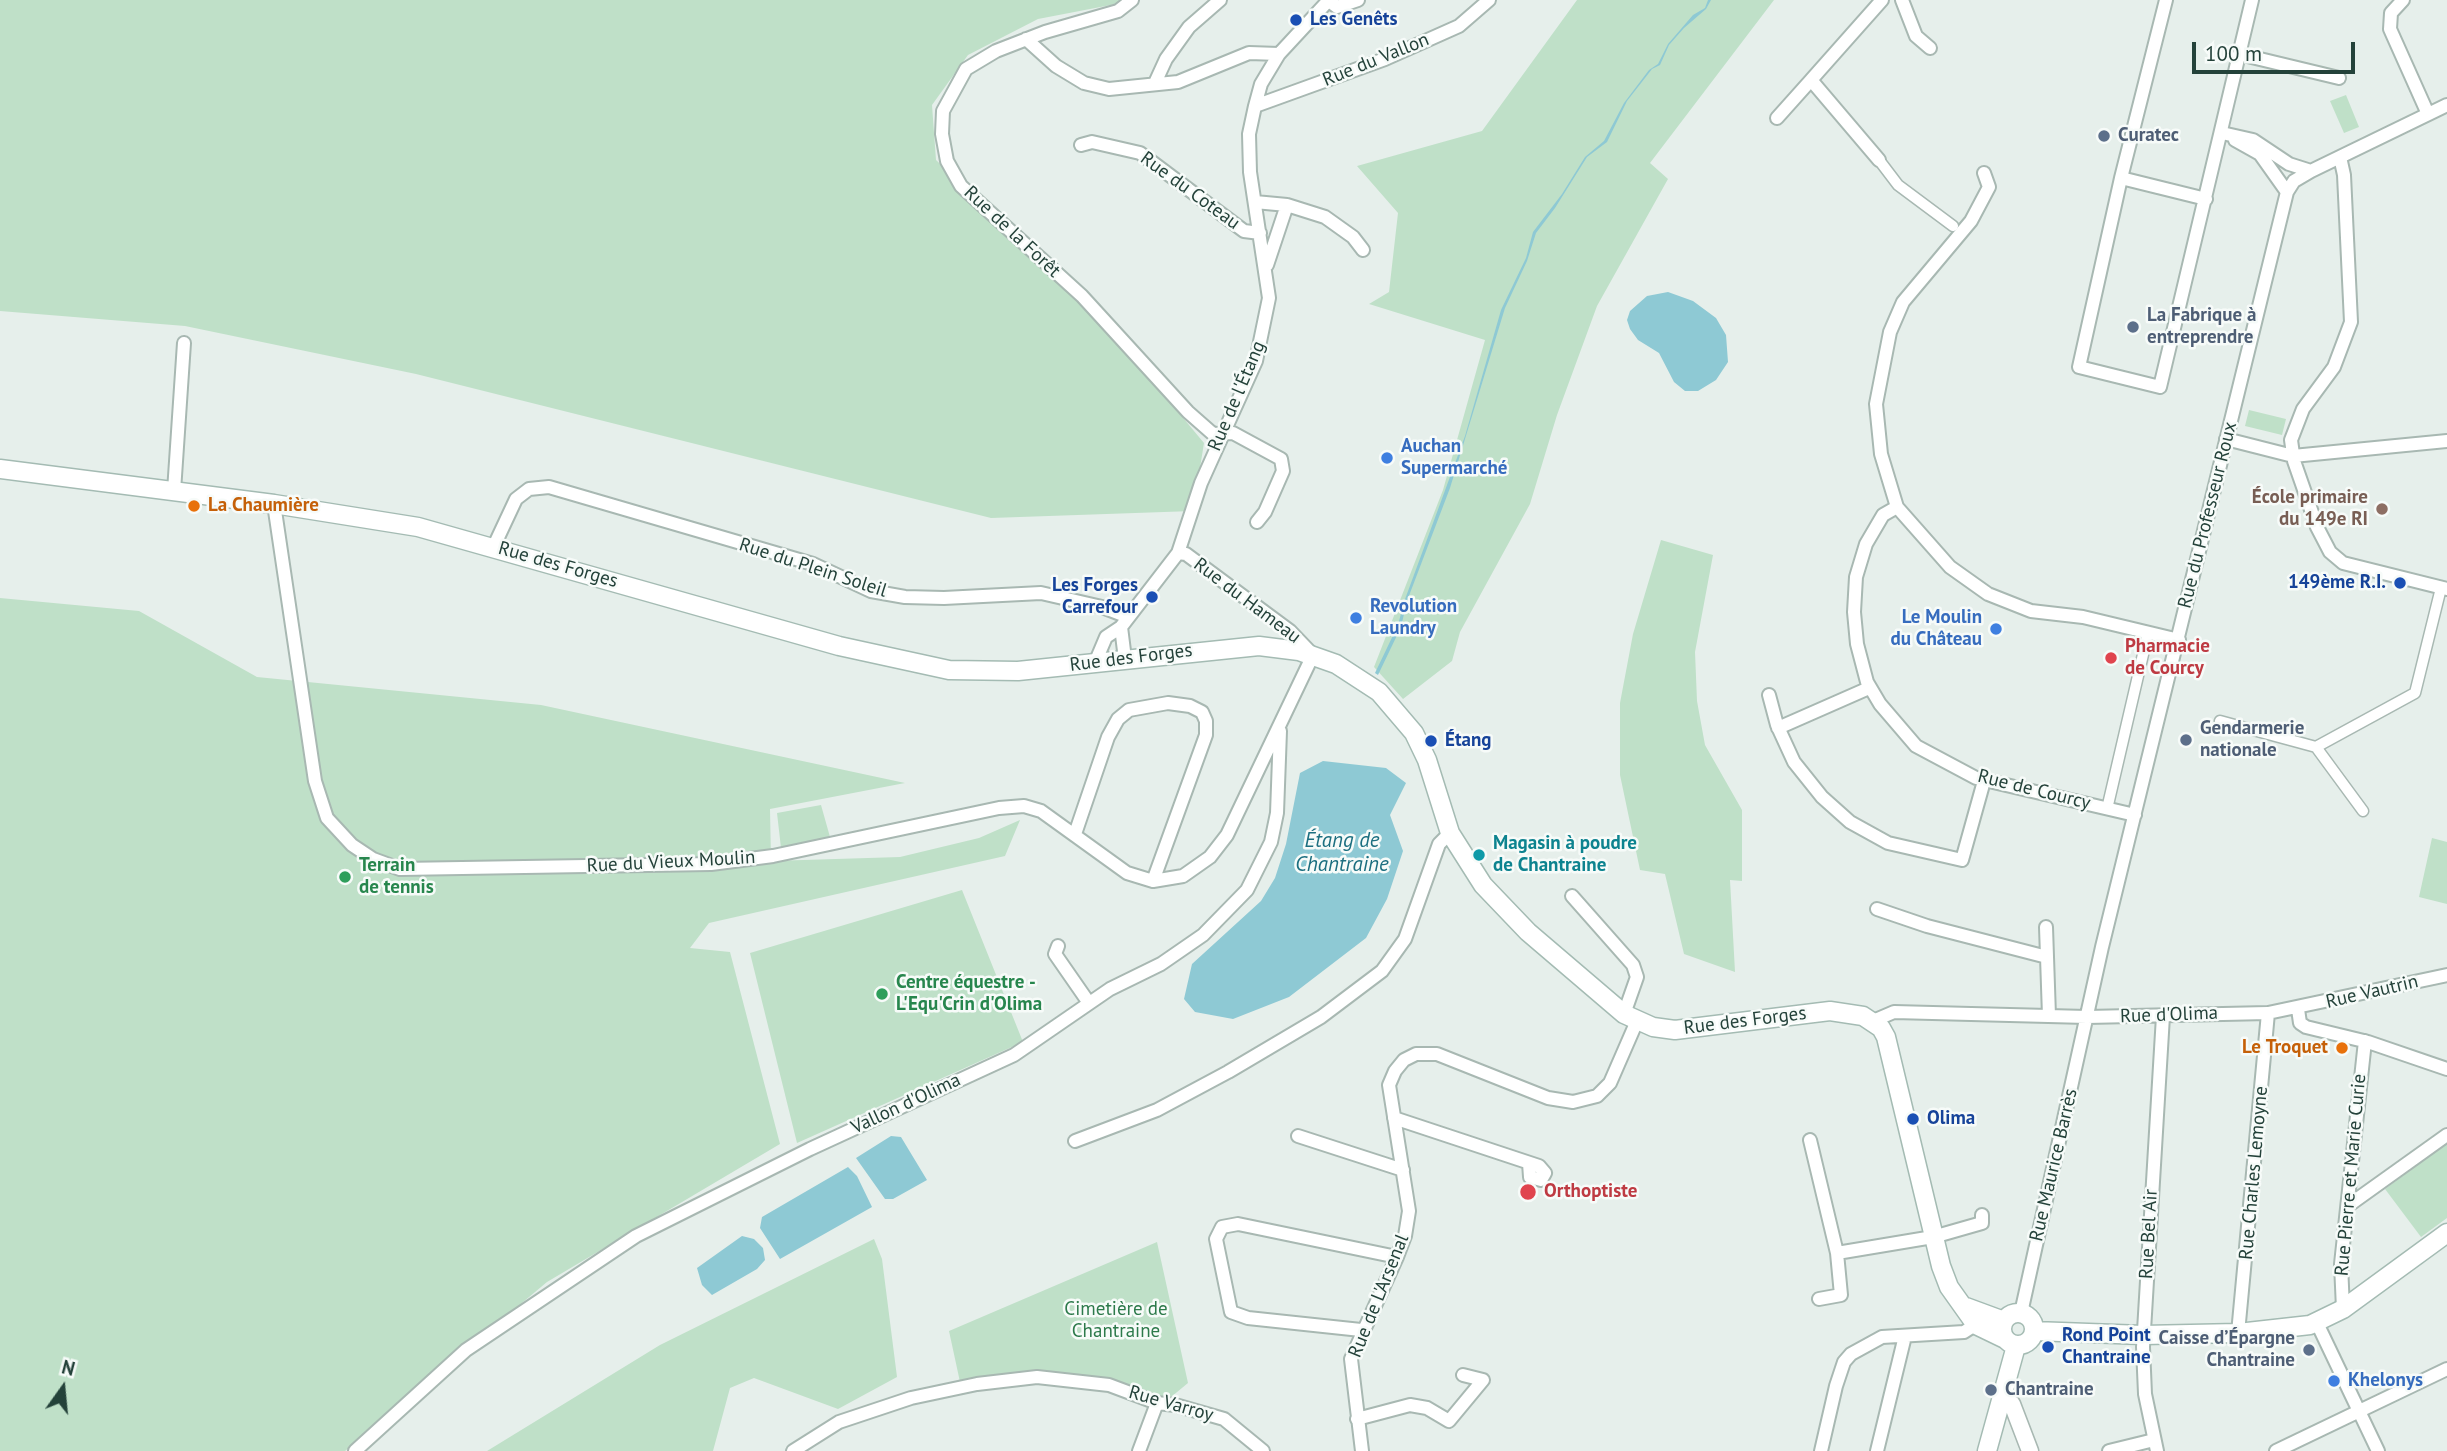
<!DOCTYPE html>
<html>
<head>
<meta charset="utf-8">
<style>
  body { margin:0 }
  #map { position:relative; width:2447px; height:1451px; overflow:hidden; background:#e6efeb; font-family:"PT Sans",sans-serif }
  canvas { display:block }
  .north { position:absolute; left:28px; top:1353px; width:70px; height:70px; -webkit-text-stroke:5px #f7fbf9; paint-order:stroke; rotate:15deg; font-size:19px; font-weight:700; line-height:28px; text-align:center; color:#24423a }
  .north::after { content:''; display:block; margin:auto; width:24px; height:32px; background:#24423a; clip-path:polygon(50% 0,100% 100%,50% 72%,0 100%) }
  .scale { position:absolute; left:2192px; top:42px; width:163px; height:32px; box-sizing:border-box; border:4px solid #24423a; border-top:0; padding-left:9px; font-size:21px; line-height:24px; white-space:nowrap; color:#24423a; -webkit-text-stroke:5px #f7fbf9; paint-order:stroke }
</style>
</head>
<body>
<div id="map">
<canvas width="2447" height="1451"></canvas>
<div class="north">N</div>
<div class="scale">100 m</div>
</div>
<script>
const ctx = document.querySelector('canvas').getContext('2d');
ctx.lineJoin = 'round';
function fillPath(path, color) { ctx.fillStyle = color; ctx.fill(path, 'evenodd'); }
const shape = rows => new Path2D(rows.map(r => 'M' + r).join(''));
function trace(path, color, width, dash) { ctx.strokeStyle = color; ctx.lineWidth = width; ctx.lineCap = dash ? 'butt' : 'round'; ctx.setLineDash(dash || []); ctx.stroke(path); }
function label(font, color, halo, rows, align = 'center') {
  ctx.font = font + ' "PT Sans",sans-serif'; ctx.lineWidth = 5; ctx.setLineDash([]); ctx.textBaseline = 'middle'; ctx.strokeStyle = halo; ctx.fillStyle = color; for (const [text, x, y, turn = 0] of rows) {
    ctx.save(); ctx.translate(x, y); ctx.rotate((+turn || 0) * Math.PI / 180); ctx.textAlign = isNaN(turn) ? turn : align; if (halo) ctx.strokeText(text, 0, 0); ctx.fillText(text, 0, 0); ctx.restore();
  }
}
fillPath(shape([
  [0,0,1120,0,1116,4,1038,19,968,55,932,105,936,160,1094,311,1204,443,1193,511,991,518,416,374,185,326,0,311],
  [1577,0,1774,0,1650,163,1668,179,1597,306,1557,415,1530,504,1460,632,1452,661,1403,699,1374,667,1443,490,1485,340,1369,304,1389,292,1398,213,1357,166,1482,131],
  [2346,95,2359,127,2344,133,2330,101],
  [2249,410,2286,419,2282,435,2245,426],
  [1661,540,1713,555,1695,652,1697,701,1705,745,1742,810,1742,881,1730,880,1735,972,1684,954,1665,874,1640,870,1620,775,1620,703,1633,634],
  [0,598,139,611,257,677,541,705,905,783,770,809,771,861,900,857,979,838,1020,820,1005,856,709,923,690,948,730,952,780,1144,547,1282,345,1451,0,1451],
  [821,805,830,837,781,848,777,813],
  [2432,838,2447,842,2447,904,2419,897],
  [962,890,1023,1042,797,1143,750,953],
  [2447,1143,2447,1218,2421,1237,2385,1189],
  [874,1239,882,1259,897,1377,838,1409,754,1378,730,1388,713,1451,487,1451,660,1345],
  [1157,1242,1188,1383,1165,1402,1104,1378,1035,1372,960,1382,949,1331]
]), '#bfe0c8');
fillPath(shape([
  [1708,0,1711,0,1706,9,1684,28,1669,45,1660,65,1652,69,1627,101,1607,142,1587,157,1555,208,1536,233,1527,261,1505,308,1450,488,1407,601,1401,627,1378,675,1375,673,1398,625,1404,602,1465,436,1501,310,1526,258,1533,232,1562,194,1585,157,1604,141,1624,103,1649,70,1658,64,1668,44,1693,15,1705,8],
  [1668,292,1693,301,1716,318,1726,335,1728,362,1716,380,1698,391,1685,391,1674,382,1659,353,1638,340,1630,329,1627,320,1630,311,1647,296],
  [1323,761,1386,768,1406,783,1390,815,1403,851,1387,899,1366,938,1289,997,1233,1019,1195,1012,1184,999,1192,964,1261,901,1275,878,1286,844,1300,773],
  [891,1136,901,1137,927,1180,893,1199,885,1199,856,1158],
  [848,1167,857,1176,872,1207,780,1259,760,1228,762,1217],
  [742,1236,754,1239,763,1248,765,1260,757,1269,712,1295,702,1285,697,1268]
]), '#8ec9d4');
const pedestrian = shape([
  [1879,160,1898,185,1953,226],
  [2220,721,2316,747,2415,693,2441,588],
  [2316,747,2363,811],
  [2107,809,2148,633]
]);
const minor = shape([
  [1132,0,1118,11,1045,32,996,51,966,69,943,111,942,134,947,161,961,186,1082,296,1188,412,1213,434,1233,433,1281,459,1283,471,1265,512,1257,522],
  [1902,0,1916,36,1930,48],
  [2166,0,2121,178,2079,367,2160,387,2252,0],
  [2403,0,2391,13,2390,29,2428,114],
  [1329,1,1337,7,1358,0],
  [1026,39,1056,66,1084,83,1109,89,1178,82,1249,53,1279,54],
  [2239,54,2339,78],
  [1811,80,1882,0],
  [1155,83,1166,59,1189,27,1220,0],
  [1255,106,1385,59,1459,26,1489,0],
  [1777,118,1811,80,1879,160],
  [2222,133,2253,140,2289,164,2311,171],
  [2235,140,2260,154,2287,192],
  [1081,145,1092,142,1140,153,1244,231,1260,233],
  [2340,157,2344,175,2351,322,2334,367,2303,409,2291,440,2294,461,2317,527,2330,552,2343,563,2447,589],
  [1984,173,1989,187,1971,221,1903,302,1890,332,1876,404,1881,454,1897,507,1950,567,1988,594,2031,611,2083,617,2179,640],
  [2121,178,2206,199],
  [1255,202,1287,205,1325,217,1353,237,1363,250],
  [1267,265,1287,205],
  [2226,439,2293,456,2447,441],
  [174,491,184,343],
  [274,504,315,781,327,818,352,845,373,859,400,869,711,864,773,856,999,808,1024,806,1041,811,1127,873,1153,881,1183,876,1210,857,1227,835,1313,655,1290,631,1186,554,1178,553],
  [1897,507,1883,515,1866,544,1856,577,1854,612,1857,644,1867,682,1880,704,1916,746,1976,778,2135,815],
  [494,546,516,499,529,489,549,487,813,564,871,591,905,597,944,598,1041,593,1102,607,1128,617],
  [1121,627,1125,659],
  [1095,663,1106,637,1121,627,1178,553,1201,483,1256,361,1269,298,1250,172,1249,134,1255,106,1261,84,1279,54,1329,0],
  [1769,695,1777,725,1794,762,1822,797,1850,822,1888,843,1962,860,1984,781],
  [1778,728,1869,688],
  [1075,834,1108,737,1118,719,1129,710,1168,703,1190,706,1202,712,1206,721,1206,735,1153,881],
  [1572,896,1633,965,1637,977,1624,1014],
  [1877,909,1927,926,2047,957],
  [2046,927,2049,1016],
  [1058,946,1055,954,1089,1003],
  [2298,1009,2300,1023,2306,1027,2368,1042,2447,1069],
  [1873,1021,1894,1012,2087,1017,2268,1013,2447,975],
  [1394,1118,1539,1166,1545,1173,1541,1180,1530,1177,1529,1163],
  [1298,1136,1403,1170],
  [1810,1140,1837,1253,1841,1295,1819,1299],
  [1075,1141,1157,1110,1228,1072,1321,1017,1382,971,1405,939,1439,844,1450,833],
  [2349,1205,2447,1135],
  [1837,1253,1933,1237,1982,1223,1982,1215],
  [2343,1309,2341,1264,2365,1041],
  [2021,1313,2102,947,2287,192,2294,181,2311,171,2447,105],
  [2317,1323,2378,1451],
  [1361,1330,1248,1318,1231,1312,1216,1239,1222,1227,1238,1224,1397,1257],
  [2238,1333,2268,1013],
  [1357,1419,1410,1405,1427,1408,1449,1421,1483,1380,1463,1375],
  [355,1451,466,1350,636,1236,810,1149,1014,1055,1110,989,1161,964,1203,935,1247,890,1271,842,1277,813,1280,731],
  [793,1451,839,1422,911,1398,977,1384,1037,1377,1109,1385,1157,1403,1175,1405,1224,1419,1263,1451],
  [1139,1451,1157,1403],
  [1362,1451,1351,1359,1397,1257,1405,1236,1409,1211,1389,1085,1395,1071,1404,1060,1416,1054,1437,1054,1548,1098,1573,1102,1597,1096,1610,1083,1637,1021],
  [1821,1451,1836,1386,1844,1362,1851,1354,1882,1337,1964,1332,1981,1321],
  [1877,1451,1905,1336],
  [2109,1451,2154,1440],
  [2157,1451,2145,1394,2143,1347,2163,1016],
  [2276,1451,2447,1369]
]);
const tertiary = shape([
  [2001,1400,2012,1404,2030,1451]
]);
const secondary = shape([
  [0,469,274,504,418,527,839,646,949,670,1018,671,1259,646,1299,651,1336,664,1379,692,1414,733,1427,760,1450,833,1483,885,1528,932,1624,1014,1653,1027,1675,1030,1830,1011,1863,1016,1881,1028,1886,1037,1941,1266,1949,1287,1976,1325,2005,1339],
  [1966,1307,2004,1321],
  '2002 1329a16 16 0 1 1 32 0a16 16 0 1 1-32 0Z',
  [2034,1331,2143,1335,2238,1333,2310,1325,2343,1309,2447,1233],
  [1987,1451,2016,1346]
]);
trace(pedestrian, '#a8b8b2', 13);
trace(minor, '#a8b8b2', 16);
trace(tertiary, '#a8b8b2', 19);
trace(secondary, '#a4bbb3', 21);
trace(pedestrian, '#fff', 10);
trace(minor, '#fff', 12);
trace(tertiary, '#fff', 16);
trace(secondary, '#fff', 18);
for (const [x, y, r, color] of [
  [1296,20,7,"#1a4fb4"],
  [2104,136,7,"#5c6f8a"],
  [2133,327,7,"#5c6f8a"],
  [1387,458,7,"#3f7fe0"],
  [194,506,7,"#e8710a"],
  [2382,509,7,"#8d6e63"],
  [2400,583,7,"#1a4fb4"],
  [1152,597,7,"#1a4fb4"],
  [1356,618,7,"#3f7fe0"],
  [1996,629,7,"#3f7fe0"],
  [2111,658,7,"#e0444e"],
  [2186,740,7,"#5c6f8a"],
  [1431,741,7,"#1a4fb4"],
  [1479,855,7,"#0f9aa8"],
  [345,877,7,"#2e9e5b"],
  [882,994,7,"#2e9e5b"],
  [2342,1048,7,"#e8710a"],
  [1913,1119,7,"#1a4fb4"],
  [1528,1192,9,"#e0444e"],
  [2048,1347,7,"#1a4fb4"],
  [2309,1350,7,"#5c6f8a"],
  [2334,1381,7,"#3f7fe0"],
  [1991,1390,7,"#5c6f8a"]
]) { const dot = new Path2D(); dot.arc(x, y, r, 0, 2 * Math.PI); ctx.fillStyle = color; ctx.fill(dot); trace(dot, '#f7fbf9', 2.5); }
label('bold 19px', '#164399', '#f7fbf9', [
  ["Les Genêts",1310,20],
  ["149ème R.I.",2386,583,"right"],
  ["Les Forges",1138,586,"right"],
  ["Carrefour",1138,608,"right"],
  ["Étang",1445,741],
  ["Olima",1927,1119],
  ["Rond Point",2062,1336],
  ["Chantraine",2062,1358]
], 'left');
label('19px', '#24423a', '#f7fbf9', [
  ["Rue du Vallon",1376,60,-22],
  ["Rue du Coteau",1190,191,36],
  ["Rue de la Forêt",1012,232,43],
  ["Rue de l'Étang",1237,396,-67],
  ["Rue du Professeur Roux",2208,515,-76],
  ["Rue des Forges",558,565,16],
  ["Rue du Plein Soleil",813,568,18],
  ["Rue du Hameau",1247,601,37],
  ["Rue des Forges",1131,658,-7],
  ["Rue de Courcy",2034,790,14],
  ["Rue du Vieux Moulin",671,862,-3],
  ["Rue Vautrin",2372,992,-13],
  ["Rue d'Olima",2169,1015,-2],
  ["Rue des Forges",1745,1021,-7],
  ["Vallon d'Olima",906,1104,-25],
  ["Rue Maurice Barrès",2054,1165,-77],
  ["Rue Charles Lemoyne",2254,1173,-85],
  ["Rue Pierre et Marie Curie",2351,1175,-85],
  ["Rue Bel Air",2149,1234,-87],
  ["Rue de L'Arsenal",1379,1296,-68],
  ["Rue Varroy",1171,1404,16]
]);
label('bold 19px', '#4e5e75', '#f7fbf9', [
  ["Curatec",2118,136],
  ["La Fabrique à",2147,316],
  ["entreprendre",2147,338],
  ["Gendarmerie",2200,729],
  ["nationale",2200,751],
  ["Caisse d’Épargne",2295,1339,"right"],
  ["Chantraine",2295,1361,"right"],
  ["Chantraine",2005,1390]
], 'left');
label('bold 19px', '#366cbe', '#f7fbf9', [
  ["Auchan",1401,447],
  ["Supermarché",1401,469],
  ["Revolution",1370,607],
  ["Laundry",1370,629],
  ["Le Moulin",1982,618,"right"],
  ["du Château",1982,640,"right"],
  ["Khelonys",2348,1381]
], 'left');
label('bold 19px', '#785e54', '#f7fbf9', [
  ["École primaire",2368,498],
  ["du 149e RI",2368,520]
], 'right');
label('bold 19px', '#c56008', '#f7fbf9', [
  ["La Chaumière",208,506],
  ["Le Troquet",2328,1048,"right"]
], 'left');
label('bold 19px', '#be3a42', '#f7fbf9', [
  ["Pharmacie",2125,647],
  ["de Courcy",2125,669],
  ["Orthoptiste",1544,1192]
], 'left');
label('bold 19px', '#0d838f', '#f7fbf9', [
  ["Magasin à poudre",1493,844],
  ["de Chantraine",1493,866]
], 'left');
label('bold 19px', '#27864d', '#f7fbf9', [
  ["Terrain",359,866],
  ["de tennis",359,888],
  ["Centre équestre -",896,983],
  ["L'Equ'Crin d'Olima",896,1005]
], 'left');
label('19px', '#2d7a4b', '#f7fbf9', [
  ["Cimetière de",1116,1310],
  ["Chantraine",1116,1332]
]);
label('italic 21px', '#1c6f80', '#f7fbf9', [
  ["Étang de",1342,841],
  ["Chantraine",1342,865]
]);
</script>
</body>
</html>
